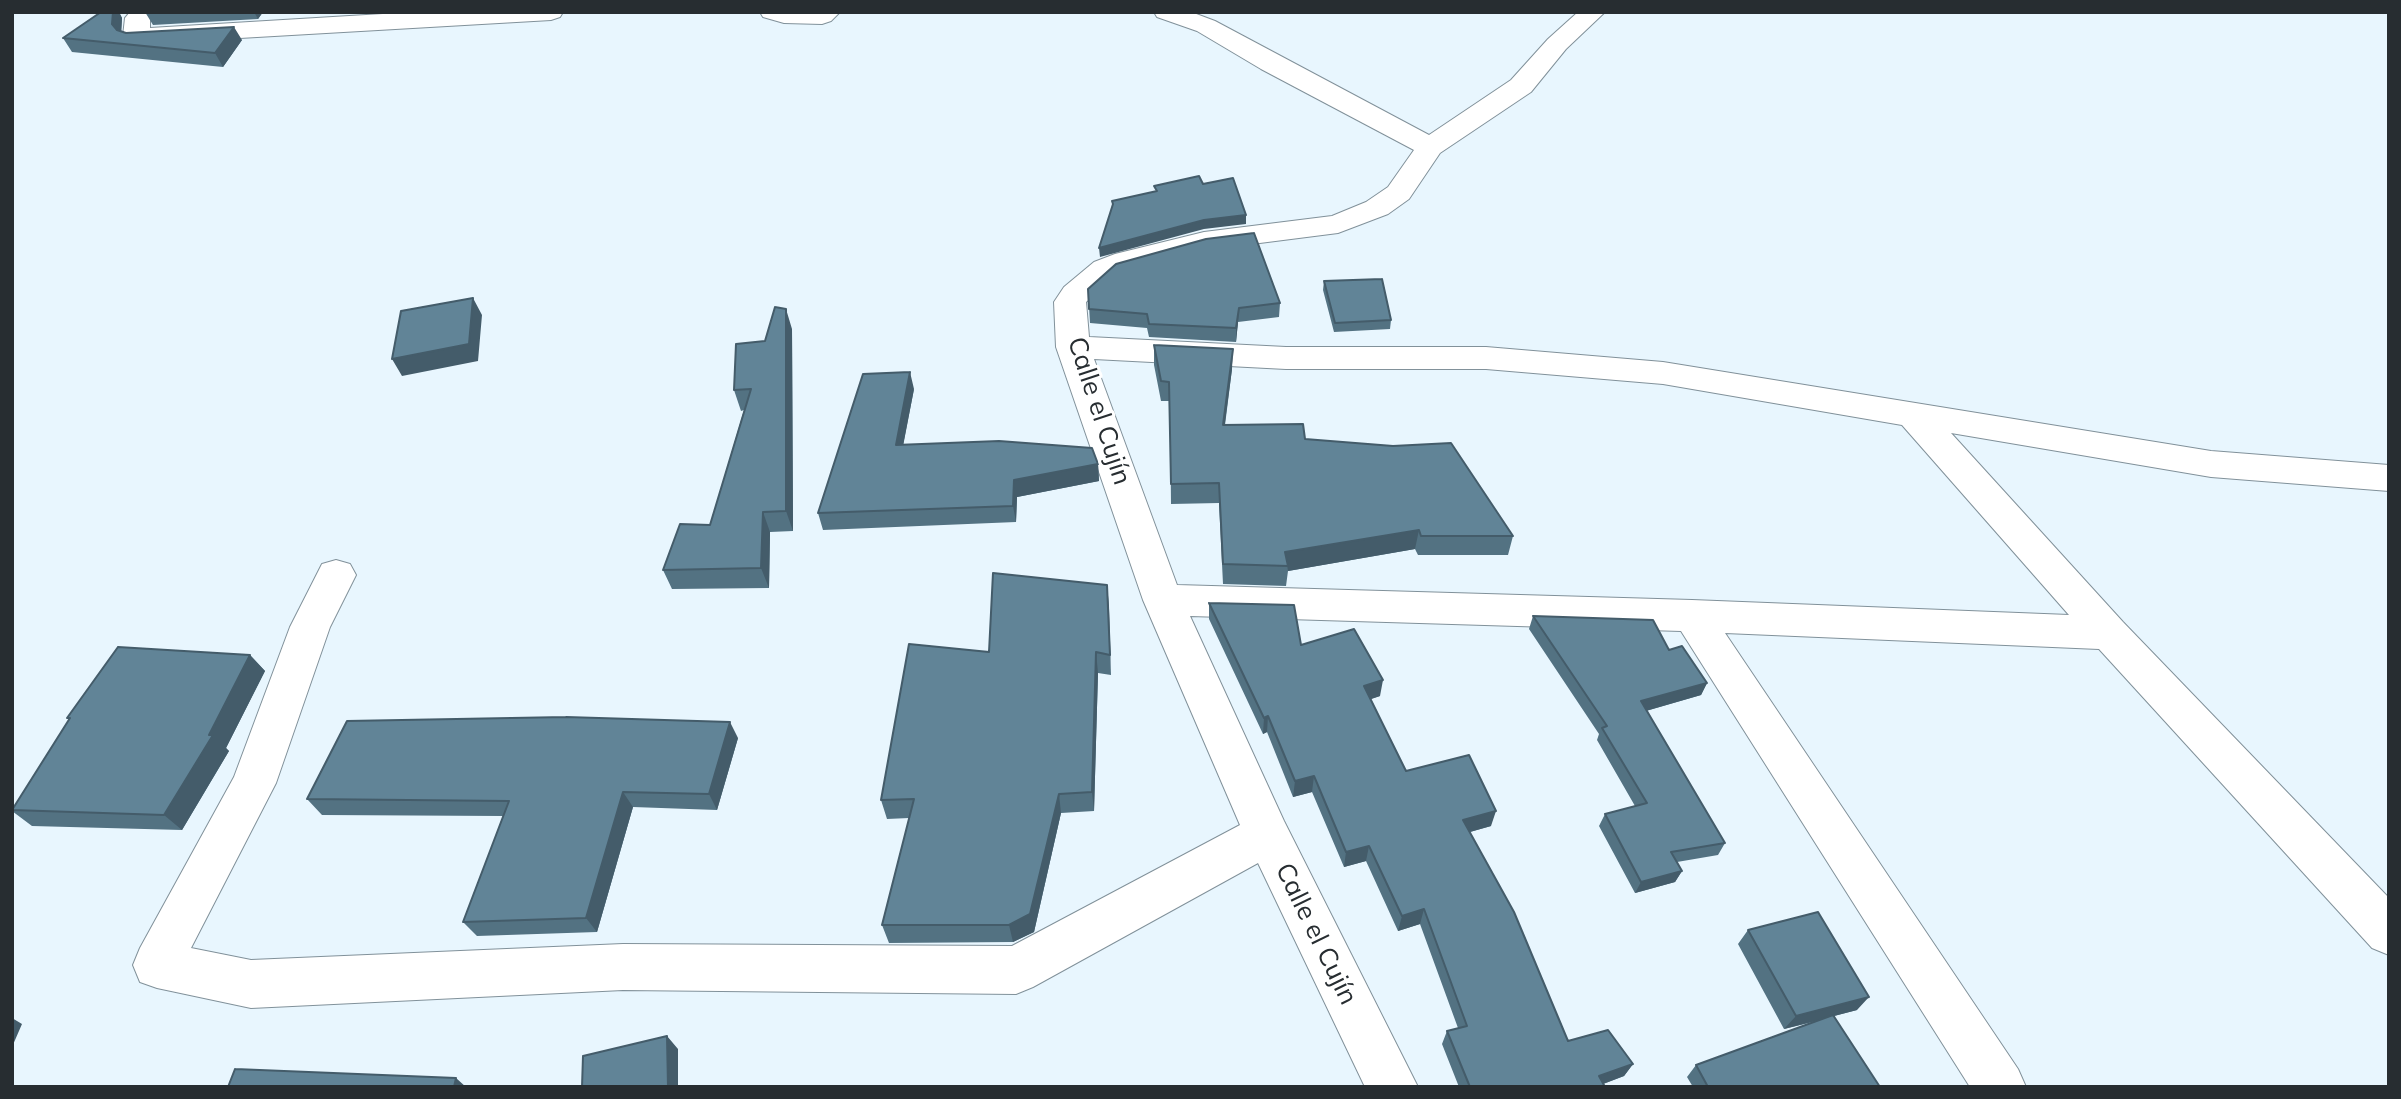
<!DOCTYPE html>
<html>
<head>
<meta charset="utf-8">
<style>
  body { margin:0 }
  #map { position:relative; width:2401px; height:1099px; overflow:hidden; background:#e8f6fe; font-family:Mulish,sans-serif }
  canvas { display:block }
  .frame { position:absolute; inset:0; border:14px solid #272d31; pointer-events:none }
</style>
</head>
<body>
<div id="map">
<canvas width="2401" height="1099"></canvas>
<div class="frame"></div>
</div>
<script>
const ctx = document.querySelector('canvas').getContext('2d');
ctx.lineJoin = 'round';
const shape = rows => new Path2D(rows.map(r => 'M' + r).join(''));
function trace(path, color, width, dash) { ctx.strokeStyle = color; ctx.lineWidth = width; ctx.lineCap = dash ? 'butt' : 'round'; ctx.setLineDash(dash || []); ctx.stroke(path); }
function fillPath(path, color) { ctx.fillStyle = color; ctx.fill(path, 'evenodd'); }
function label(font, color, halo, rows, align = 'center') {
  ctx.font = font + ' Mulish,sans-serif'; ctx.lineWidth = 6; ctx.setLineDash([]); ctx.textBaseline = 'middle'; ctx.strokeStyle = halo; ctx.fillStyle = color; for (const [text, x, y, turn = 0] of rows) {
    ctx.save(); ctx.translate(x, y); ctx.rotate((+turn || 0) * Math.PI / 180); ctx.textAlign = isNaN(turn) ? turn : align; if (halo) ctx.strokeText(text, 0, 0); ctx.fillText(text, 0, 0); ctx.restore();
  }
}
const minor = shape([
  [130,12,156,12,150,20,150,28,416,12,563,12,560,17,551,20,136,44,127,41,123,36,125,18,130,12],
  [760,12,840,12,831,21,822,24,784,23,763,17,760,12],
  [1154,12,1191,12,1215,21,1429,135,1511,80,1548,39,1578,12,1605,12,1566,49,1531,92,1440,153,1409,199,1388,214,1338,233,1205,250,1116,276,1086,302,1089,337,1286,347,1486,347,1663,362,2211,451,2389,465,2389,491,2211,477,1951,433,2123,622,2389,898,2389,955,2372,948,2099,649,1725,633,2018,1069,2026,1087,1970,1087,1681,631,1190,616,1284,821,1418,1087,1365,1087,1258,863,1033,987,1016,994,623,990,251,1008,157,988,140,982,133,965,140,948,234,777,290,627,322,564,336,560,350,564,356,575,330,627,276,783,191,948,251,960,623,944,1012,946,1240,825,1143,600,1056,347,1054,302,1064,287,1094,262,1115,254,1204,232,1332,216,1366,202,1388,187,1414,150,1261,69,1197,31,1157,17,1154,12],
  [1094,359,1286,369,1486,369,1663,384,1902,425,2069,615,1692,600,1177,585,1094,359]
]);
trace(minor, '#81919a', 2);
fillPath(minor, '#fff');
fillPath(shape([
  [101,12,119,12,122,18,121,31,126,33,242,40,223,67,72,52,63,38],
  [145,12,263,12,258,19,153,25],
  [1324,281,1391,320,1390,329,1334,332,1323,290],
  [1088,289,1280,303,1279,317,1238,322,1236,342,1149,337,1147,328,1090,323],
  [792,329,793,531,770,532,769,588,672,589,663,570,710,525,744,410,741,411,734,390,765,341],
  [1154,345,1232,369,1225,425,1305,439,1513,536,1508,555,1418,555,1415,549,1288,571,1286,586,1223,584,1219,503,1171,504,1170,401,1161,401,1154,365],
  [914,389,903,445,1098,464,1099,481,1017,497,1016,522,823,530,818,513],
  [1107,585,1111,675,1098,673,1094,811,1061,813,1034,932,1013,942,889,943,882,925,909,818,887,819,881,800,989,652],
  [1209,603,1301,645,1380,696,1371,699,1406,771,1491,826,1470,832,1568,1041,1633,1064,1624,1076,1603,1084,1605,1087,1459,1087,1442,1044,1447,1031,1458,1028,1420,924,1398,931,1366,861,1344,867,1312,792,1293,797,1267,732,1263,734,1209,619],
  [1533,616,1669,650,1707,683,1701,695,1646,711,1725,843,1718,855,1677,862,1682,871,1675,882,1635,893,1599,826,1605,814,1635,806,1597,740,1599,734,1529,629],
  [250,655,265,671,226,748,229,751,182,830,32,826,12,811,69,720,67,718],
  [738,738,717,810,633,807,597,932,477,936,463,922,503,816,322,815,307,799],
  [1748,930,1857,1010,1834,1016,1880,1087,1693,1087,1687,1077,1696,1065,1817,1021,1784,1029,1738,944]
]), '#537282');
fillPath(shape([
  [113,12,119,12,122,18,121,38,112,24],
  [254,12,263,12,258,19],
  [234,27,242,40,223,67,215,53],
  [1246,215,1246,224,1204,229,1100,257,1099,248,1204,220],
  [473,298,482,315,478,361,402,376,392,359],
  [1239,308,1238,322,1236,342,1236,328],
  [786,309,792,329,793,531,786,511],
  [1233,349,1232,369,1222,445,1223,425],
  [910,372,914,389,900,462,896,445],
  [1098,464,1099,481,1017,497,1016,522,1013,506,1014,480],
  [763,512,770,532,769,588,761,568],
  [1419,530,1415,549,1288,571,1285,552],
  [1107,585,1109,606,1111,675,1110,655],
  [1096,652,1098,673,1094,811,1092,792],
  [250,655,265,671,226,748,229,751,182,830,164,815,209,735],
  [1383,680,1380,696,1362,702,1364,686],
  [1707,683,1701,695,1635,714,1641,701],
  [1268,716,1267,732,1263,734,1264,718],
  [730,722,738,738,717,810,709,794],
  [1314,776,1312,792,1293,797,1295,781],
  [623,792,633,807,597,932,586,918],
  [1059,794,1061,813,1034,932,1013,942,1009,925],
  [1496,811,1491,826,1459,835,1463,820],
  [1369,846,1366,861,1344,867,1346,852],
  [1682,871,1675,882,1635,893,1641,882],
  [1424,909,1420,924,1398,931,1402,916],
  [1869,997,1857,1010,1784,1029,1796,1016],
  [12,1018,22,1024,12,1047],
  [667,1036,678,1049,678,1087,668,1087],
  [1633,1064,1624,1076,1595,1087,1599,1076],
  [456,1078,466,1087,454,1087]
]), '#445c6a');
const building = shape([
  [101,12,113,12,112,24,117,30,126,33,234,27,215,53,63,38,101,12],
  [1199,176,1203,184,1233,178,1246,215,1204,220,1099,248,1113,204,1112,201,1157,191,1154,186,1199,176],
  [1254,233,1280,303,1239,308,1236,328,1149,324,1147,314,1089,309,1088,289,1116,264,1206,239,1254,233],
  [1382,279,1391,320,1335,323,1324,281,1382,279],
  [473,298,469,344,392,359,401,311,473,298],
  [775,307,786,309,786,511,763,512,761,568,663,570,680,524,710,525,751,389,734,390,736,344,765,341,775,307],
  [1154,345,1233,349,1223,425,1303,424,1305,439,1393,446,1451,443,1513,536,1421,536,1419,530,1285,552,1288,566,1223,564,1219,483,1171,484,1169,382,1161,381,1154,345],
  [910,372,896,445,999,441,1092,448,1098,464,1014,480,1013,506,818,513,863,374,910,372],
  [993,573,1107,585,1110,655,1096,652,1092,792,1059,794,1030,914,1009,925,882,925,914,799,881,800,909,644,989,652,993,573],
  [1209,603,1294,605,1301,645,1354,629,1383,680,1364,686,1406,771,1469,755,1496,811,1463,820,1514,912,1568,1041,1608,1030,1633,1064,1599,1076,1605,1087,1470,1087,1447,1031,1467,1026,1424,909,1402,916,1369,846,1346,852,1314,776,1295,781,1268,716,1264,718,1209,603],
  [1533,616,1653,620,1669,650,1682,646,1707,683,1641,701,1725,843,1671,852,1682,871,1641,882,1605,814,1647,803,1602,728,1607,726,1533,616],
  [118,647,250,655,209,735,213,735,164,815,12,810,70,718,67,718,118,647],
  [566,717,730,722,709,794,623,792,586,918,463,922,509,801,307,799,347,721,566,717],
  [1818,912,1869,997,1796,1016,1748,930,1818,912],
  [1833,1015,1880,1087,1708,1087,1696,1065,1833,1015],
  [667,1036,668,1087,582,1087,583,1056,667,1036],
  [235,1069,456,1078,454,1087,228,1087,235,1069]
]);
fillPath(building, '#618497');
trace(building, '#445c6a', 2);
label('26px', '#272d31', '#fff', [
  ["Calle el Cujín",1099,411,72],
  ["Calle el Cujín",1316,934,64]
]);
</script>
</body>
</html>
